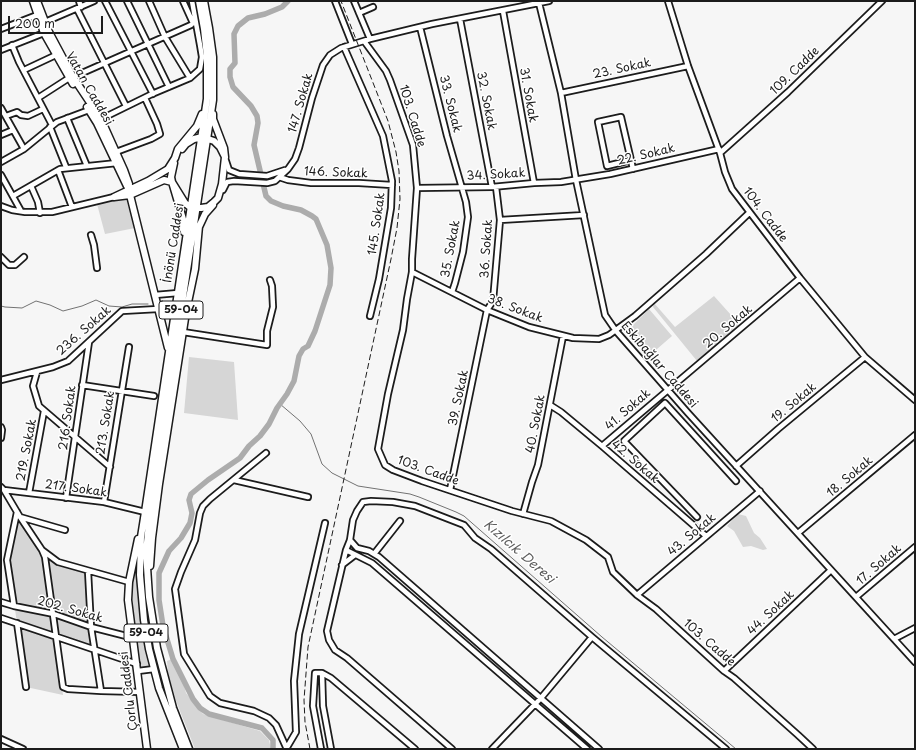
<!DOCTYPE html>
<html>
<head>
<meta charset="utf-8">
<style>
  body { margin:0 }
  #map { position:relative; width:916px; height:750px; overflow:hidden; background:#f6f6f6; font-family:"Playpen Sans",sans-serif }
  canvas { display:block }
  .frame { position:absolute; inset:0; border:2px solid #1c1c1c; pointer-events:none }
  .scale { position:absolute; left:8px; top:16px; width:95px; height:18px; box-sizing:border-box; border:2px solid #1c1c1c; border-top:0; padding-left:5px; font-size:12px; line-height:14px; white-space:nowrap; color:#1c1c1c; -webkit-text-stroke:3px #fff; paint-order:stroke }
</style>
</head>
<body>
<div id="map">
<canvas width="916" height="750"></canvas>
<div class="frame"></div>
<div class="scale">200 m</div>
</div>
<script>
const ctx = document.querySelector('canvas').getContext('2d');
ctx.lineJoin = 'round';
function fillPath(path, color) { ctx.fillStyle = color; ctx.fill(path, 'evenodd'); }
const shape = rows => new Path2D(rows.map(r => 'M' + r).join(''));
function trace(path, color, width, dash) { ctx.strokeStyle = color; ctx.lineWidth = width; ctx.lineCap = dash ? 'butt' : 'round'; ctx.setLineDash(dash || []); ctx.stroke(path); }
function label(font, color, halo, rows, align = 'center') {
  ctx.font = font + ' "Playpen Sans",sans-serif'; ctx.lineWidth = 3; ctx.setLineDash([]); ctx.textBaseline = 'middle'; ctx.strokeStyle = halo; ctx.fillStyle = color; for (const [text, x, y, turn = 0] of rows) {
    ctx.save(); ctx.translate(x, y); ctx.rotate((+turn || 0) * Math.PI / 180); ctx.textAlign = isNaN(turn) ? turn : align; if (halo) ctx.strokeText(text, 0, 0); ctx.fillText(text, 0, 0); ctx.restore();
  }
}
fillPath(shape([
  [122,198,127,199,135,228,105,234,97,204],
  [714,296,740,325,697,361,653,307,654,303,675,327],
  [649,309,672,336,649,356,629,334,630,328],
  [189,357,234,362,238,420,184,413],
  [738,514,746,516,754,533,760,538,767,549,763,550,751,546,743,547,734,531,727,526],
  [17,518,44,557,63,695,26,687,8,560],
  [138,554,152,667,138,669,129,599,130,582],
  [48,557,88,571,95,650,58,639,47,558],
  [172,659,182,678,186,693,203,714,260,731,269,740,271,749,195,749,176,701,168,673,167,661]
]), '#d6d6d6');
trace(shape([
  [1,306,5,307,22,308,36,301,50,305,63,311,82,306,96,300,109,306,122,307,132,304,148,304],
  [280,404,300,421,311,434,322,464,332,473,358,486,410,494,419,497,456,512,464,516,602,637,736,749]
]), '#727272', 1);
trace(shape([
  [273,749,273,740,262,728,209,714,200,708,193,699,173,659,163,626,159,600,159,573,169,551,181,538,190,523,192,513,189,500,191,494,208,480,240,458,249,446,260,436,269,424,277,408,287,394,294,381,299,356,303,349,308,346,315,331,330,285,331,268,327,245,316,219,312,216,301,210,283,206,271,201,266,196,254,145,258,123,257,116,251,106,233,87,230,77,230,69,235,63,234,34,238,26,248,18,265,14,282,7,288,1]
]), '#acacac', 5.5);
const minor = shape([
  [79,1,81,7],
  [105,1,153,94],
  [127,1,169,87],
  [149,1,165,37,190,78],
  [335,1,352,44],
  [354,1,370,39],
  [668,1,688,66,720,153,725,172,732,189,800,278,865,357,915,400],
  [539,3,561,93,576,180,605,315,616,331,688,413,915,662],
  [77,9,126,106],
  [503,11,534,183],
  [359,13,373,7],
  [460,19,492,187],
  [45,22,94,1],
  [420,27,447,136,466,202,468,217,463,252,455,283,452,292],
  [1,29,37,15],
  [364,41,386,71,390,80,413,145,417,188,412,259,412,272,407,299,403,330,388,394,378,449,385,465,393,470,422,481,512,511,551,521,586,540,608,557,613,572,637,595,656,609,724,671,734,678,798,735,813,749],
  [12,45,19,62,52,125],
  [344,47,383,136,392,181,391,208,379,279,370,316],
  [1,50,44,33],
  [24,70,56,55],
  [73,77,191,25,193,23,183,1],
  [561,93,688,66],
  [38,98,69,78],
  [1,108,24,149],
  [6,116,17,112,21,115,28,116,43,109],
  [67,118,87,166],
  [101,119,152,94,190,78,200,69,202,57,200,45,192,1],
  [50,127,66,167],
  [1,135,13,130],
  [116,152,151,139,160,134,157,124,145,98],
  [720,153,788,92,882,1],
  [631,160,607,166,598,122,621,117,633,169],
  [226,161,229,170,239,174,267,176,285,170],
  [1,162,24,149,57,122,89,110],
  [58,170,72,207],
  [1,175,21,211],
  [279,177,288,180,311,183,359,183,392,185],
  [31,186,38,202,40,213],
  [417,188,492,187,534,183,561,182,610,174,719,149],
  [223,190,227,182,234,181,267,183,275,181,288,169,295,159,299,148,312,98,323,65,330,55,341,48,370,39,432,24,549,1],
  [13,196,60,169,117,163],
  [1,206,12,210,25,212,52,212,114,197],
  [500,220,584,215],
  [91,235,94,245,97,268],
  [1,257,9,265,15,265,24,257],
  [412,272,487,310,529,327,573,338,599,339,609,335,635,316,706,254,749,213],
  [155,295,178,293],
  [183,332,267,345,267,331,273,307,272,286,270,280],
  [37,372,33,386,39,406,110,467],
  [1,380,53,367,68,361,122,311,158,309],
  [82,385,154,396],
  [550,405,561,412,602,446,706,536],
  [1,427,2,430,1,438],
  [602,446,800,278],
  [266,453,210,499,203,506,200,513,195,540,181,572,175,589,184,654,210,696,220,703,254,711,269,718,276,725,286,747],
  [736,466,778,429,865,357],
  [234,480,308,497],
  [1,487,4,490,20,517,42,550,58,562,129,582],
  [4,490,104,502,145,512],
  [450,490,487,310,493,301,500,220,496,187],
  [29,493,44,411],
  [66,498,89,342],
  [104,502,129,347],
  [523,514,532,482,538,465,563,336],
  [20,517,65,530],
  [697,517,624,441,665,403,736,481],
  [798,533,915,435],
  [350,540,357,548,369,551,379,557,599,749],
  [42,550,45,557,63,687,68,689,101,691,140,692],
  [346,550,372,563,587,749],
  [374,554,400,521],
  [342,565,355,555],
  [88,571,91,627,101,691],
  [637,595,760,491],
  [856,597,915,547],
  [1,602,14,606,54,614,91,627,134,638],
  [14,606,7,560,17,512],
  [1,618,137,664],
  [17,623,26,687],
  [894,639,915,628],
  [138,671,154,669],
  [724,671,831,570],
  [322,673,323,706,331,749],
  [1,739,23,749],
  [286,749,296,732,294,681,299,634,325,523],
  [321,749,313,706,315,673,322,673,331,678,415,749],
  [452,749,347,658,335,650,329,640,327,631,346,550,350,540,353,520,357,511,363,502,371,501,393,502,415,506,464,525,475,538,491,549,592,637,726,749],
  [492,749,541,698,592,637]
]);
const major = shape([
  [33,1,44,33,73,84],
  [37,1,49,32,73,77,101,119,124,170,129,184,128,188,130,195,168,348],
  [87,107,97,123,127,186],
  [182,149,186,144,194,139,202,137,214,141,220,147,225,157],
  [174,163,171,177,172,182,185,203,191,208,201,208,208,207,214,202,218,198,222,184,225,157,224,148,213,119,213,114],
  [198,229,205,214,213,205],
  [184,232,183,219,172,182,164,180,130,195,114,197,148,181,168,169,175,158,178,149,197,126,202,114],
  [138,539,129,582,128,600,147,749],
  [150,566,152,538,159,484,186,312,195,269,199,226],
  [183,749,159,688,149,649,144,620,140,575,141,537,145,512,207,99,207,57,204,29,199,1],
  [189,749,173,708,157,648,149,597,146,552,150,513,213,100,213,57,209,28,204,1]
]);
trace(minor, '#1c1c1c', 8);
trace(major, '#1c1c1c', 9);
trace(minor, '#fff', 4.5);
trace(major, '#fff', 6);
trace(shape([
  [310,749,305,722,304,700,308,647,391,259,397,228,400,199,399,171,396,152,388,121,341,1]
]), '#1c1c1c', 1, [6, 3]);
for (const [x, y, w] of [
  [181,310,44],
  [146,633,44]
]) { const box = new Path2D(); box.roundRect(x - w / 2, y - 9, w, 18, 3); ctx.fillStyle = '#fff'; ctx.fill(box); trace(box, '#1c1c1c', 1); }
label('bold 11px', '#1c1c1c', null, [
  ["59-04",181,310],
  ["59-04",146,633]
]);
label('12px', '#1c1c1c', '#fff', [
  ["23. Sokak",622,69,-12],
  ["109. Cadde",795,71,-44],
  ["Vatan Caddesi",89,89,60],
  ["31. Sokak",528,95,80],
  ["32. Sokak",486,101,79],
  ["147. Sokak",301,103,-74],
  ["33. Sokak",450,104,76],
  ["103. Cadde",412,116,73],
  ["22. Sokak",646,155,-13],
  ["146. Sokak",336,173,2],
  ["34. Sokak",496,175,-3],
  ["104. Cadde",765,215,53],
  ["145. Sokak",377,224,-82],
  ["İnönü Caddesi",174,243,-81],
  ["35. Sokak",451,249,-79],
  ["36. Sokak",487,249,-86],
  ["38. Sokak",515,309,21],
  ["20. Sokak",728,327,-40],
  ["236. Sokak",84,331,-41],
  ["Eskibağlar Caddesi",659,365,49],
  ["39. Sokak",459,398,-78],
  ["19. Sokak",794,403,-40],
  ["41. Sokak",628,410,-41],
  ["216. Sokak",68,418,-82],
  ["213. Sokak",106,423,-81],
  ["40. Sokak",536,424,-79],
  ["219. Sokak",27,450,-79],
  ["42. Sokak",635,462,41],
  ["103. Cadde",428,471,20],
  ["18. Sokak",850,477,-40],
  ["217. Sokak",76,489,8],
  ["43. Sokak",692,535,-40],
  ["17. Sokak",879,565,-41],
  ["202. Sokak",70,610,16],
  ["44. Sokak",771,613,-43],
  ["103. Cadde",709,643,41],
  ["Çorlu Caddesi",129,691,-97]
]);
label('italic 13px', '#5d5d5d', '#fff', [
  ["Kızılcık Deresi",519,552,41]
]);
</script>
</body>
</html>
